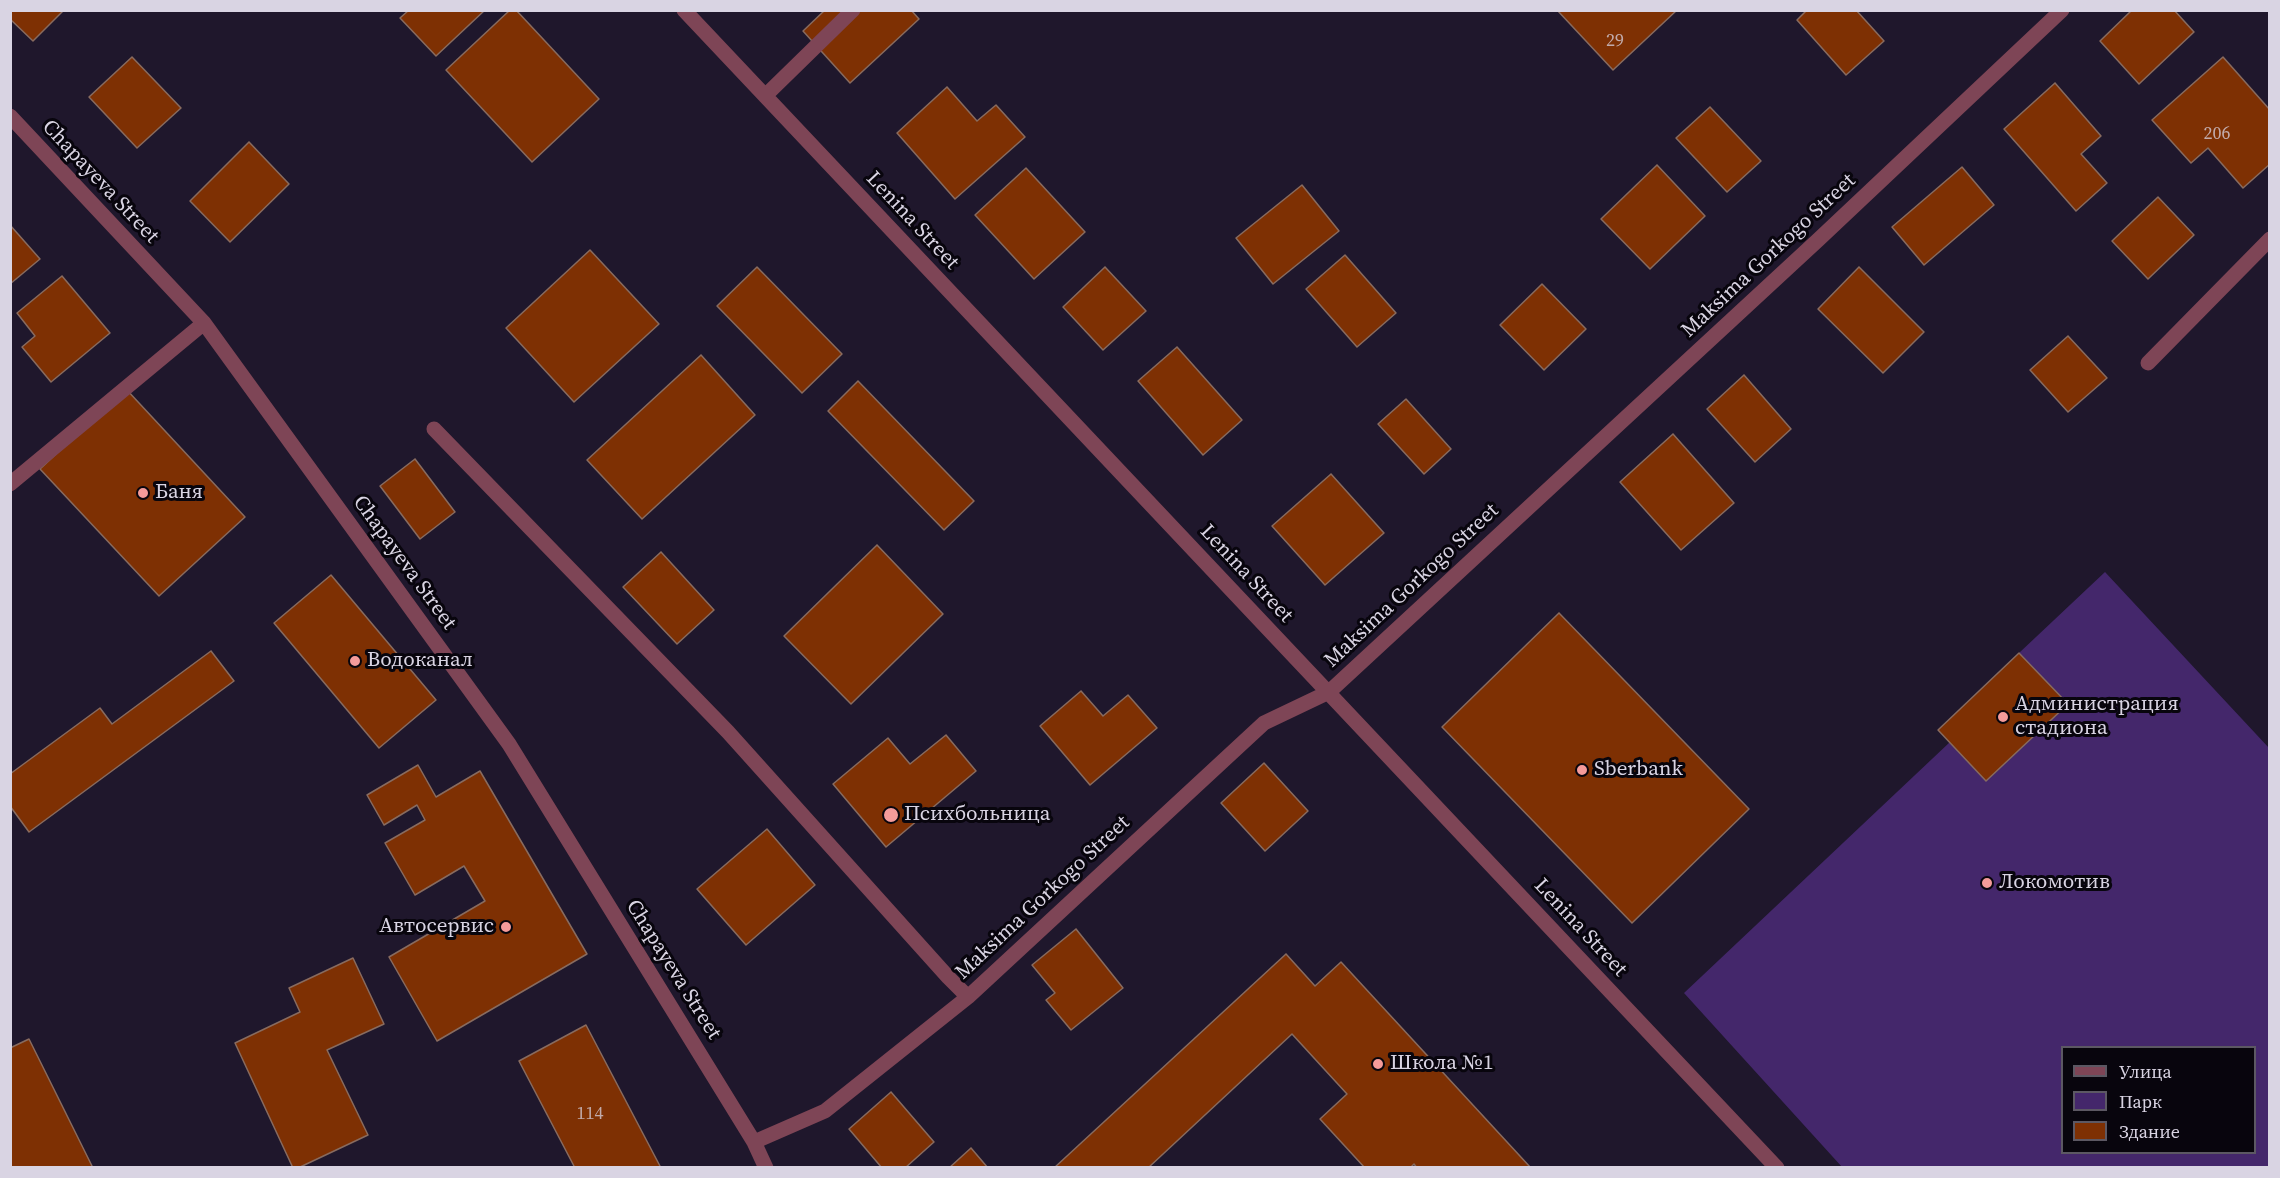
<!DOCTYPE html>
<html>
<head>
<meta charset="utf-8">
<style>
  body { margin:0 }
  #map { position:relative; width:2280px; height:1178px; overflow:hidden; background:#1f172c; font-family:"Source Serif 4",serif }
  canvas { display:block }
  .frame { position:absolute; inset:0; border:12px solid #d9d4e3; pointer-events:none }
  .legend { position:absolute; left:2061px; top:1046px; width:195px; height:108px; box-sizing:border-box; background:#08050d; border:2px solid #5c5863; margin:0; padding:8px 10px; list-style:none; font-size:18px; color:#d9d4e3 }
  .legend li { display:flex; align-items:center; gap:12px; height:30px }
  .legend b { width:30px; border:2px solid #5c5863 }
</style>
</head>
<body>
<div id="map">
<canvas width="2280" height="1178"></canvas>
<div class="frame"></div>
<ul class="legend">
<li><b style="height:8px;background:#7e4556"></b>Улица</li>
<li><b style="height:16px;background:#44276b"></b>Парк</li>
<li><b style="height:16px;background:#7e3003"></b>Здание</li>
</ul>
</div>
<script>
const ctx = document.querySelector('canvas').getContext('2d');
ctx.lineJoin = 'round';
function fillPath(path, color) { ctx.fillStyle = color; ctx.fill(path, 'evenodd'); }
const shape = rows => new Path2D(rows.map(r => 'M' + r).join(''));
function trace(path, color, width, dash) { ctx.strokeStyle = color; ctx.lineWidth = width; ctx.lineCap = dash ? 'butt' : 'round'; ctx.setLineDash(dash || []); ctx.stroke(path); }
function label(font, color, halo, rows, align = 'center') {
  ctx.font = font + ' "Source Serif 4",serif'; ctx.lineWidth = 6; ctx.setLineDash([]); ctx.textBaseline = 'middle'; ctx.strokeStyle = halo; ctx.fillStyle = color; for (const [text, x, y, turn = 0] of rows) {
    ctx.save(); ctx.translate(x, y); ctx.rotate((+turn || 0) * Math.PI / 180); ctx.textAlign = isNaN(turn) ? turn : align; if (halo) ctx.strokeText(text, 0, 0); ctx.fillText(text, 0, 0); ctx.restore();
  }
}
fillPath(shape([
  [2105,572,2269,748,2269,1167,1842,1167,1684,993,1950,742,1986,781,2068,704,2019,653],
  [2062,1048,2254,1048,2254,1152,2062,1152]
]), '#44276b');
const building = shape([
  [10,10,64,10,33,41,10,19,10,10],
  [409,10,485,10,436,56,400,18,409,10],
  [510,10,516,10,599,99,532,162,446,70,510,10],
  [825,10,911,10,919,19,850,83,803,31,825,10],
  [1557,10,1676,10,1676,11,1613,70,1557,10],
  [1807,10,1856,10,1884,41,1846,75,1797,20,1807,10],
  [2132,10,2174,10,2194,32,2139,84,2100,41,2132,10],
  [132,57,181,108,137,148,89,97,132,57],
  [2223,57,2270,110,2270,164,2243,188,2208,148,2191,163,2152,120,2223,57],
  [2055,83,2101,136,2081,154,2107,183,2076,211,2004,129,2055,83],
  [947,87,977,121,996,105,1025,137,955,199,897,133,947,87],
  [1710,107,1761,161,1727,192,1676,138,1710,107],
  [249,142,289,184,230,242,190,201,249,142],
  [1657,165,1705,216,1650,269,1601,219,1657,165],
  [1962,167,1994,205,1924,265,1892,227,1962,167],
  [1026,168,1085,232,1034,279,975,215,1026,168],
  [1302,185,1339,231,1273,284,1236,238,1302,185],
  [2158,197,2194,235,2148,279,2112,241,2158,197],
  [10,225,40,259,10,284,10,225],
  [590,250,659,324,574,402,506,328,590,250],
  [1345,255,1396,313,1357,347,1306,289,1345,255],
  [757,267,842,354,802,393,717,306,757,267],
  [1105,267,1146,311,1103,350,1063,307,1105,267],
  [1859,267,1924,332,1883,373,1818,309,1859,267],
  [62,276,110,333,51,382,22,347,35,336,17,313,62,276],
  [1542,284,1586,329,1544,370,1500,325,1542,284],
  [2068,336,2107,378,2068,412,2030,370,2068,336],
  [1177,347,1242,420,1203,455,1138,381,1177,347],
  [701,355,755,415,642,519,587,460,701,355],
  [1744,375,1791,429,1755,462,1707,409,1744,375],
  [858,381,974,501,944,530,828,411,858,381],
  [126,389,245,517,159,596,40,469,126,389],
  [1406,399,1451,449,1424,474,1378,424,1406,399],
  [1673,434,1734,503,1681,550,1620,482,1673,434],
  [415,459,455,512,420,539,380,486,415,459],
  [1331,474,1384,533,1325,585,1272,526,1331,474],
  [877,545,943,614,851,704,784,636,877,545],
  [661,552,714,610,677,644,623,587,661,552],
  [331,575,436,700,379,748,274,623,331,575],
  [1559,613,1749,809,1632,923,1442,727,1559,613],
  [211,651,234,681,29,832,10,806,10,774,100,708,112,724,211,651],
  [2019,653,2068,704,1986,781,1938,730,2019,653],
  [1081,691,1103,716,1128,695,1157,728,1090,785,1040,726,1081,691],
  [946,735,976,771,886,847,833,784,888,738,910,764,946,735],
  [1264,763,1308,811,1265,851,1221,803,1264,763],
  [418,765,436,797,480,771,587,954,437,1041,389,957,485,901,464,866,415,895,385,843,425,820,417,805,384,825,367,795,418,765],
  [767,829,815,885,746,945,697,889,767,829],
  [1076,929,1123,988,1071,1030,1046,1000,1055,993,1032,965,1076,929],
  [1286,954,1315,986,1341,962,1531,1168,1417,1168,1414,1164,1410,1168,1365,1168,1320,1119,1347,1094,1292,1034,1148,1168,1054,1168,1286,954],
  [353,958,384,1024,327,1050,368,1135,298,1168,293,1168,235,1043,300,1012,289,988,353,958],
  [586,1025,661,1168,575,1168,519,1061,586,1025],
  [29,1039,93,1168,10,1168,10,1048,29,1039],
  [891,1092,934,1142,905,1168,882,1168,849,1129,891,1092],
  [971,1148,988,1168,949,1168,971,1148]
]);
fillPath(building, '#7e3003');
trace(building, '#886b5f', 1.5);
trace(shape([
  [684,10,1777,1168],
  [765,96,853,10],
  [10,116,204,323,509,744,754,1142,766,1168],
  [2148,363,2270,239],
  [434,429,728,732,948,977,968,997],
  [10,484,204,323],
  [754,1142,825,1111,968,997,1264,723,1329,692,1818,240,2062,10]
]), '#7e4556', 15);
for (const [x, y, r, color] of [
  [143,493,6,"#f59b9a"],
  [355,661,6,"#f59b9a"],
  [2003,717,6,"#f59b9a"],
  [1582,770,6,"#f59b9a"],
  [891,815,8,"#f59b9a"],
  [1987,883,6,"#f59b9a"],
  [506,927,6,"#f59b9a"],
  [1378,1064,6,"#f59b9a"]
]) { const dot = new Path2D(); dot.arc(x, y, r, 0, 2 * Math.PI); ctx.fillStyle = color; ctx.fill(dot); trace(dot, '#08050d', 2); }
label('18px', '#c2abab', null, [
  ["29",1615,41],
  ["206",2217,134],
  ["114",590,1114]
]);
label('21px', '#d9d4e3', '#08050d', [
  ["Chapayeva Street",100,182,47],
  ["Lenina Street",912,221,47],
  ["Maksima Gorkogo Street",1769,256,-43],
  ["Chapayeva Street",404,563,54],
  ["Lenina Street",1246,574,47],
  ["Maksima Gorkogo Street",1412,586,-43],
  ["Maksima Gorkogo Street",1043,898,-43],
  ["Lenina Street",1580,928,47],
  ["Chapayeva Street",673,970,58]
]);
label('21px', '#d9d4e3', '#08050d', [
  ["Баня",155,493],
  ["Водоканал",367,661],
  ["Администрация",2015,705],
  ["стадиона",2015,729],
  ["Sberbank",1594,770],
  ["Психбольница",904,815],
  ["Локомотив",1999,883],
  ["Автосервис",494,927,"right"],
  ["Школа №1",1390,1064]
], 'left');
</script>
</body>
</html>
